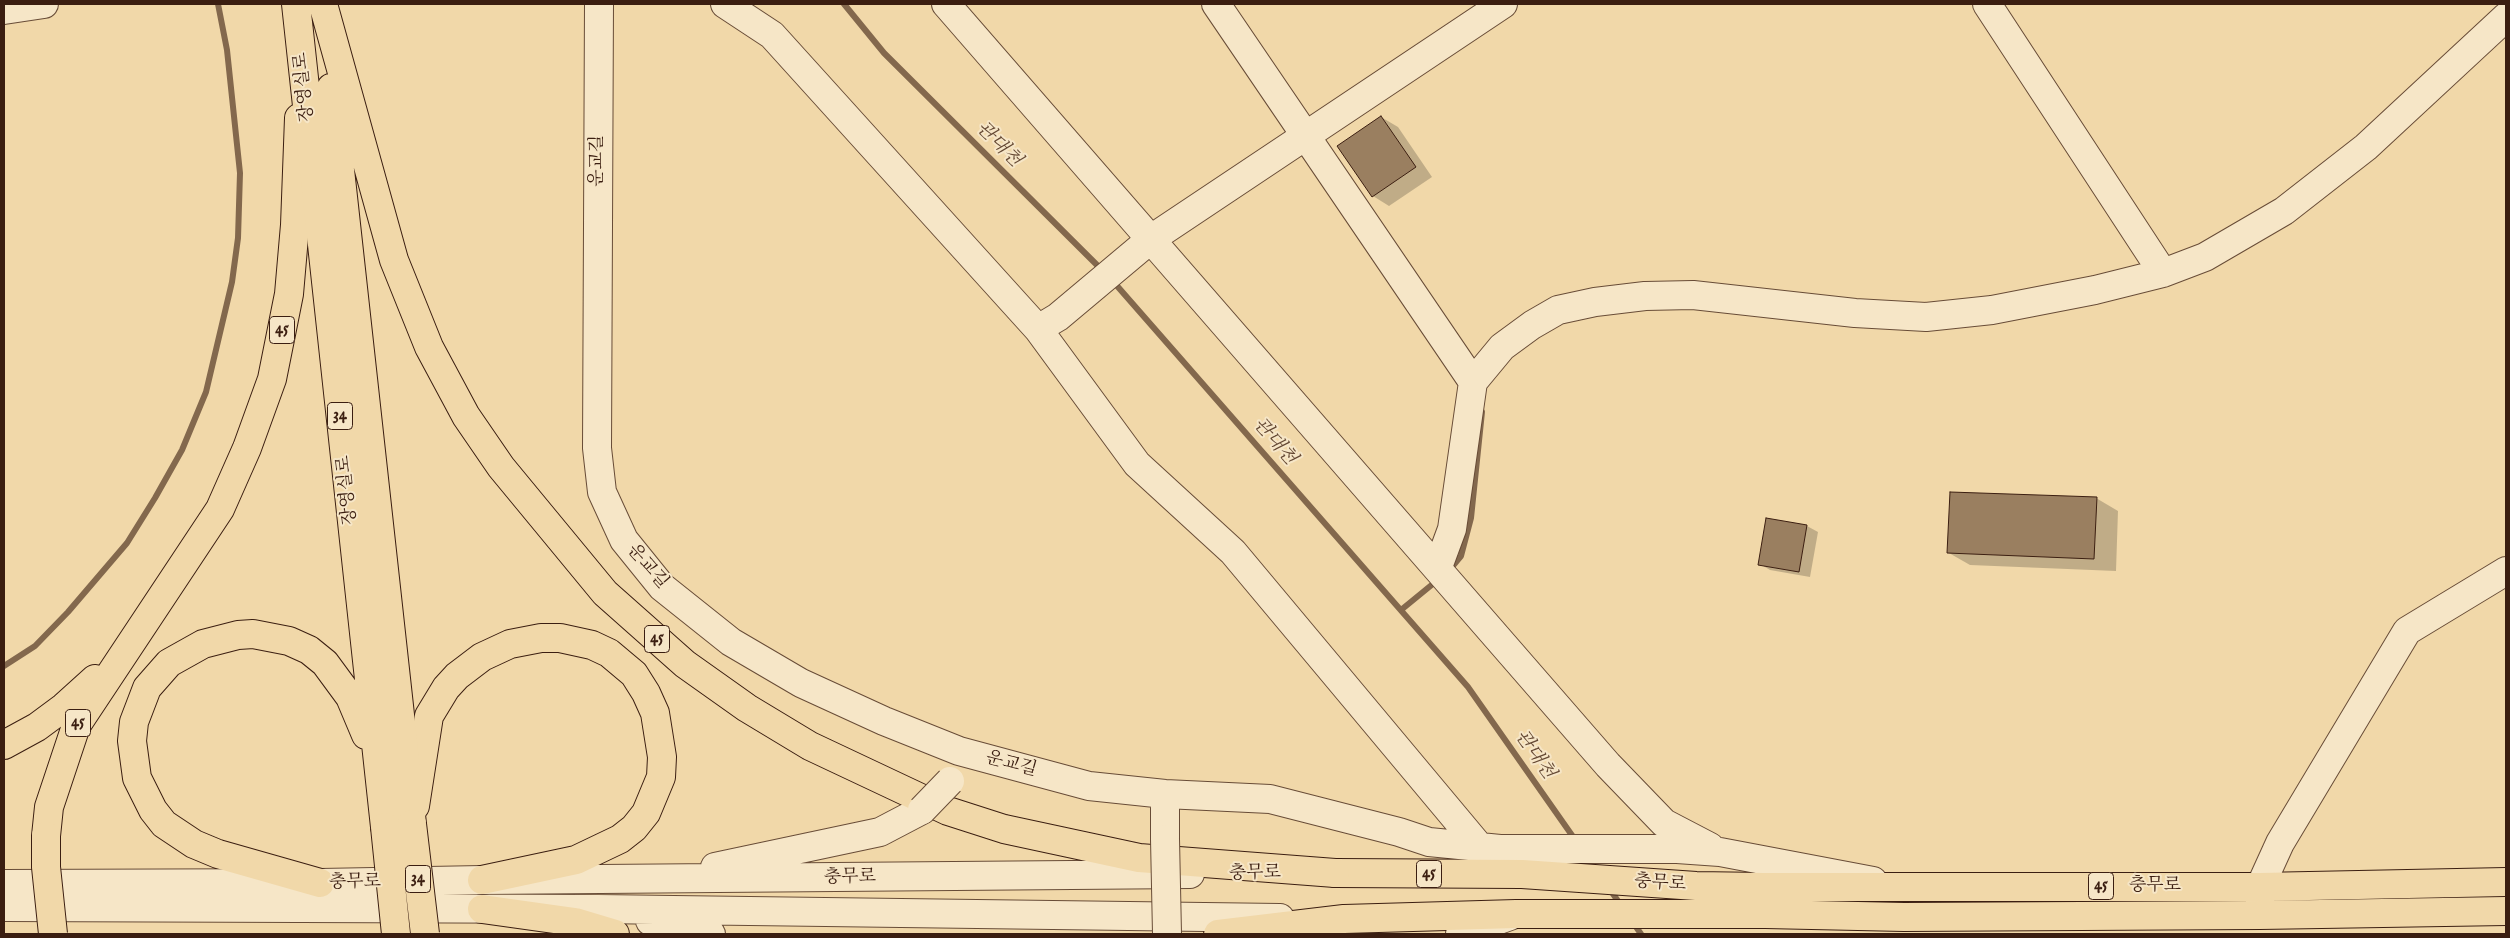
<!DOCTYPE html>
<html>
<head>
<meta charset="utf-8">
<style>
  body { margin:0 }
  #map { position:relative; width:2510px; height:938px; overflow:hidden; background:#f1d8a9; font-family:"IM FELL English",serif }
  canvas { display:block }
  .frame { position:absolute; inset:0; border:5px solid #3b1e11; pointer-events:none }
</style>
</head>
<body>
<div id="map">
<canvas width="2510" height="938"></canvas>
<div class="frame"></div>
</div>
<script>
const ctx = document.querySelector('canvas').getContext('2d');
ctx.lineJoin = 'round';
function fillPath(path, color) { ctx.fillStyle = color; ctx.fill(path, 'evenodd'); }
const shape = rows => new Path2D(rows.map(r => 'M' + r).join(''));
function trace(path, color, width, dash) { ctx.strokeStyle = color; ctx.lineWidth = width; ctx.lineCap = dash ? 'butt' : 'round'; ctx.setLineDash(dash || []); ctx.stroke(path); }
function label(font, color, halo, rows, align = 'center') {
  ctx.font = font + ' "IM FELL English","Noto Serif KR",serif'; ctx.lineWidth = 4; ctx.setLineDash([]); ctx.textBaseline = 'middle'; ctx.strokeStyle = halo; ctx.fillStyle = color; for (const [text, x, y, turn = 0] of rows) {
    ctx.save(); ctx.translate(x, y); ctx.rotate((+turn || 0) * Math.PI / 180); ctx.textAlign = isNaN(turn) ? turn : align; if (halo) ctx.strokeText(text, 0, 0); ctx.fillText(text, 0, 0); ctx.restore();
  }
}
fillPath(shape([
  [1381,117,1398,127,1432,177,1389,206,1373,196],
  [2096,498,2118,511,2116,571,1970,565,1949,553],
  [1767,519,1807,526,1818,532,1810,577,1770,570,1760,564]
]), '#0003');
trace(shape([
  [844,4,884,53,1102,270],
  [1111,279,1468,687,1576,841],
  [1451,568,1461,556,1471,518,1482,412],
  [1401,610,1434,583],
  [4,666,35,646,68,612,127,543,155,498,182,450,206,392,232,282,238,238,240,173,227,50,218,4],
  [1609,888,1622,907],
  [1632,921,1641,934]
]), '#83684d', 6);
const building = shape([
  [1381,116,1416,167,1372,197,1337,146,1381,116],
  [1950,492,2097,497,2094,559,1947,553,1950,492],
  [1766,518,1807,525,1799,572,1758,565,1766,518]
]);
fillPath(building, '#9a7f60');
trace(building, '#3b1e11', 1);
const minor = shape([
  [599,4,597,448,602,492,624,540,662,587,731,642,801,683,884,721,959,751,1089,786,1165,794,1270,799,1399,832,1429,842,1500,849,1677,849,1720,852,1873,881],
  [725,4,772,35,1038,329,1137,464,1233,552,1478,845],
  [946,4,1608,765,1664,823,1710,847],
  [1216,4,1473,382],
  [1987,4,2163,273],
  [4,10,44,4],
  [1038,329,1058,317,1151,239,1503,4],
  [1438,567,1452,529,1473,382,1502,347,1532,325,1558,310,1595,302,1645,296,1693,295,1855,313,1926,317,1992,310,2095,290,2163,273,2205,257,2284,211,2366,147,2506,17],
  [1165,794,1165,839],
  [715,867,880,832,922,810],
  [4,884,320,883,482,880,1190,874],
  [4,907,598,909,1280,918],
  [2260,909,2260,887,2280,843,2407,631,2506,571],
  [650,921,711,934],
  [1460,934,1510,916]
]);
const major = shape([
  [4,745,37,727,64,707,95,679],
  [415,806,429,716,446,688,457,676,482,657,510,644,541,638,560,638,592,645,609,653,634,674,646,693,655,713,662,757,661,777,646,813,634,828,620,839,576,860,482,880],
  [46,836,49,807,76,726,220,509,247,448,272,379,289,294,295,225,299,118],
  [1335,873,1522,874,1696,886,1764,887,2260,887,2506,882],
  [1218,934,1344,919,1516,914,1765,914,1904,917,2260,915,2506,911]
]);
const highway = shape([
  [296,4,385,827],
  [323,4,394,260,429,347,466,416,501,467,605,593,685,664,747,708,810,746,948,811,1004,829,1139,858,1335,873],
  [331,88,412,824],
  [320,883,218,854,194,844,164,824,153,810,137,778,132,741,134,722,147,688,169,663,203,644,238,635,253,634,289,641,309,650,325,663,350,697,366,735],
  [482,909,575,922,615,934]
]);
trace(minor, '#684c37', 30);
trace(major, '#3b1e11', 30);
trace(highway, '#3b1e11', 30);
trace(minor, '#f6e6c7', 28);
trace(major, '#f1d8a9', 28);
trace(highway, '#f1d8a9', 28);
const minorBridge = shape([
  [922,810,950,781],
  [1165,839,1167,934]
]);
const majorBridge = shape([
  [46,836,46,867,53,934]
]);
const highwayBridge = shape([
  [412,824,425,934],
  [385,827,396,934]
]);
trace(minorBridge, '#684c37', 30, []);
trace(majorBridge, '#3b1e11', 30, []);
trace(highwayBridge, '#3b1e11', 30, []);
trace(minorBridge, '#f6e6c7', 28);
trace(majorBridge, '#f1d8a9', 28);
trace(highwayBridge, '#f1d8a9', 28);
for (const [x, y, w] of [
  [282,330,25],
  [340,416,25],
  [657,639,25],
  [78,723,25],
  [1429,874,25],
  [418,879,25],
  [2101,886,25]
]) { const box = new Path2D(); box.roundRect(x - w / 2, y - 13.5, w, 27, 4); ctx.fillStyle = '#f6e6c7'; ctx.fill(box); trace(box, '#3b1e11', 1); }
label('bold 16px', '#3b1e11', null, [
  ["45",282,330],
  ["34",340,416],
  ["45",657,639],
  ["45",78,723],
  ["45",1429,874],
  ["34",418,879],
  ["45",2101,886]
]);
label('18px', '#3b1e11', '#f6e6c7', [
  ["장영실로",305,87,-96],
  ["운교길",598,161,-90],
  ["장영실로",348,490,-96],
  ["운교길",647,567,49],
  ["운교길",1011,765,15],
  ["충무로",1255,874,-1],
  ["충무로",850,878,-1],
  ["충무로",355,883,-1],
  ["충무로",1660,884,4],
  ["충무로",2155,886]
]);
label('italic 19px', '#654934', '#f6e6c7', [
  ["관대천",998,145,45],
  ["관대천",1274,442,49],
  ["관대천",1534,755,55]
]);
</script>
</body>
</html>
